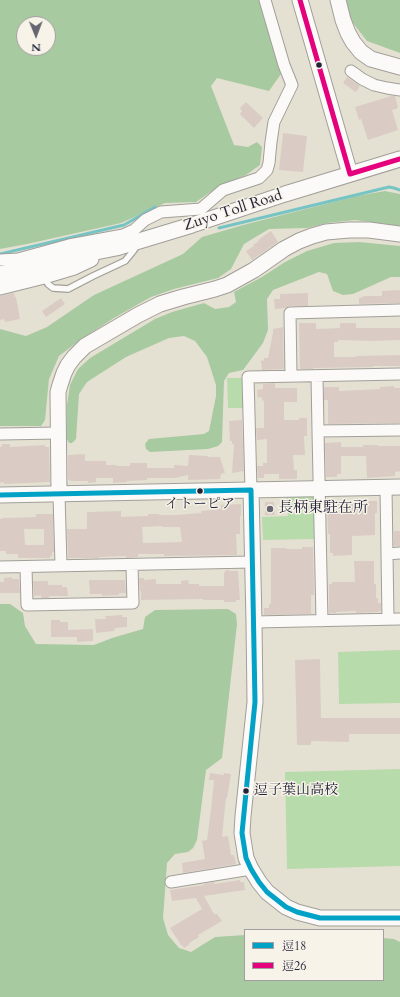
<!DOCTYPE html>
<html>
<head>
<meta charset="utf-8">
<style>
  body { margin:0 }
  #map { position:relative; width:400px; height:997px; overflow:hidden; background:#e5e1d2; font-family:Cardo,"Noto Serif JP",serif }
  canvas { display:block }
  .legend { position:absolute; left:244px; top:929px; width:140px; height:52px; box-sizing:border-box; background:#f7f3e8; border:1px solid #a29fa3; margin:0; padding:5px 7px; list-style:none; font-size:12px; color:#22223b }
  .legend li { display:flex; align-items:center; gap:8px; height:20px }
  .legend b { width:20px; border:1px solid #a29fa3 }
  .north { position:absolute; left:16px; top:16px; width:40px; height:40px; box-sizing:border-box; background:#f7f3e8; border:1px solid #a29fa3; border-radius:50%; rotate:179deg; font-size:11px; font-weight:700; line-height:16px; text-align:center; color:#22223b }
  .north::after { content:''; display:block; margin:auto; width:14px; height:18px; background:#666570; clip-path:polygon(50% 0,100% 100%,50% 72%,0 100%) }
</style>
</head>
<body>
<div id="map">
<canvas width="400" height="997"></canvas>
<ul class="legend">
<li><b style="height:5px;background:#02a2c7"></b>逗18</li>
<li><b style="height:5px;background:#e5007d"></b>逗26</li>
</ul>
<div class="north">N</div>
</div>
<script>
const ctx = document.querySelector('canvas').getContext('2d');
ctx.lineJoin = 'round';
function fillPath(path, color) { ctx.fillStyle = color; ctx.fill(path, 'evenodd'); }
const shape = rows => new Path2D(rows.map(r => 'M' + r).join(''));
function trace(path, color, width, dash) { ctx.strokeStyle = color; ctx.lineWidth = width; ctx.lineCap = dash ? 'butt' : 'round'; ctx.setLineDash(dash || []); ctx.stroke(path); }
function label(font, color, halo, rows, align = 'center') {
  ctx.font = font + ' Cardo,"Noto Serif JP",serif'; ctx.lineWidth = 3; ctx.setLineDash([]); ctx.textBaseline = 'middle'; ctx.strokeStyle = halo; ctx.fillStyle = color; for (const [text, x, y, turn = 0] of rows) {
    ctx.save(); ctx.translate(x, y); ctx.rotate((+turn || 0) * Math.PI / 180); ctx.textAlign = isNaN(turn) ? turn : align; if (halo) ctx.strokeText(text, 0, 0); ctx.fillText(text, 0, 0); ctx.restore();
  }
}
fillPath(shape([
  [227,378,246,378,246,408,228,408],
  [287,497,314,497,315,539,263,540,262,517,288,516],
  [400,650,400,703,339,704,338,652],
  [400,769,400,866,287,869,285,772]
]), '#b8dbac');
fillPath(shape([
  [0,0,261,0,281,74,269,91,217,78,211,86,234,145,248,147,257,142,262,147,260,165,246,175,219,186,196,202,165,203,121,223,27,244,0,249],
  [24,24,48,24,48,48,24,48],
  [338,0,400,0,400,53,367,41,338,4],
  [385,191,400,194,400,226,355,220,327,223,307,228,269,229,244,244,231,269,218,278,174,289,151,297,114,318,80,340,59,356,49,379,45,420,41,426,0,426,0,329,26,336,47,327,94,295,183,254,202,237,243,225,357,196],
  [359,242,400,246,400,277,391,277,353,294,343,295,333,291,327,274,319,272,273,290,267,299,268,330,263,343,243,370,229,373,224,381,222,442,218,446,208,449,150,452,146,449,145,444,149,439,204,434,209,431,216,396,216,385,207,357,195,341,184,336,169,338,126,357,87,382,79,394,76,439,72,443,69,443,67,439,67,405,70,385,78,369,90,358,155,319,172,312,204,303,215,309,229,307,236,302,234,292,262,277,285,262,307,251,334,243],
  [0,604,10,604,23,613,25,626,36,644,94,645,112,638,143,629,145,617,155,610,228,609,236,614,237,624,222,758,206,770,197,840,193,848,188,852,175,854,167,863,163,918,168,935,179,948,191,952,215,937,245,935,245,980,383,980,383,938,394,939,400,942,400,997,0,997]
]), '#a8caa0');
trace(shape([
  [219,228,389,187,394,188,400,190],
  [0,254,124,225,155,207]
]), '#77c4c5', 3);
fillPath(shape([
  [347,77,360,86,356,92,343,83],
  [391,96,395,96,398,108,392,110,398,130,368,140,361,119,359,120,355,107],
  [246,102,263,118,254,128,240,114,242,111,240,108],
  [283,133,307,136,303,172,279,170],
  [271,231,278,242,252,260,246,251,254,246,253,245,259,241,258,240],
  [400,290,400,303,359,304,359,298,363,297,363,296,382,296,382,291],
  [14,293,15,297,16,297,20,319,5,322,4,319,0,320,0,296],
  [308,293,308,306,290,306,285,308,275,309,274,299,280,299,280,294],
  [61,298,65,304,46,317,42,311],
  [299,323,316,323,316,329,340,328,340,323,356,323,356,328,400,328,400,340,372,341,338,340,338,342,334,342,334,357,356,357,356,356,400,355,400,366,373,366,373,367,313,368,313,369,300,369],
  [283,327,284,369,262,370,261,360,264,361,264,358,268,358,273,333,273,329],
  [275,383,275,388,297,388,297,402,284,402,284,420,299,420,299,418,307,418,307,436,304,436,305,455,293,455,294,470,297,470,297,479,279,479,279,474,264,474,264,478,258,478,257,466,263,466,263,463,267,463,267,439,257,440,256,428,264,428,264,401,262,400,262,397,258,398,257,390,263,389,263,384],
  [394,386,394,388,400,388,400,423,328,424,328,400,324,400,324,387,339,387,339,391,380,389,380,387],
  [242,420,244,471,232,473,234,444,232,444,232,441,230,441,229,421],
  [341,442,341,447,363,447,363,445,378,445,378,446,400,446,400,471,395,472,395,476,367,478,366,456,341,456,341,474,337,474,337,477,326,477,325,443],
  [2,444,10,444,10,447,45,445,45,447,49,447,50,482,4,484,4,482,0,483,0,447,2,446],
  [85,454,85,461,106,461,106,465,116,465,117,466,130,466,130,463,147,463,147,468,174,468,174,465,188,466,189,455,208,456,208,457,220,457,225,473,221,474,220,479,188,480,188,475,175,478,147,478,147,480,127,481,127,482,113,483,113,478,96,478,96,482,88,483,88,481,71,481,68,479,68,455],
  [367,501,377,501,377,513,375,513,375,535,352,536,352,555,333,556,333,553,330,553,330,534,328,534,327,505,334,504,334,502,341,502,341,503,367,502],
  [265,502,274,502,275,515,265,515],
  [241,504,241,516,240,516,240,534,236,534,237,555,164,556,164,554,138,554,138,557,126,558,126,556,99,557,99,558,68,558,67,529,87,529,87,513,88,512,121,511,121,517,145,516,148,516,148,514,159,514,159,515,176,515,201,513,201,511,221,509,221,505],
  [162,526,162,527,180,527,182,542,143,543,142,527],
  [36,514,53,514,54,552,52,552,52,556,50,556,50,558,18,558,18,554,6,554,6,551,0,551,0,519,2,519,2,518,36,517],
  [24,529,44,529,44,545,25,545],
  [394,531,400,531,400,546,394,546],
  [302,547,313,547,314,595,311,595,311,614,264,615,264,608,269,608,269,604,271,604,271,548,286,548,286,549,302,549],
  [354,561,374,561,374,584,376,584,376,598,378,598,378,603,381,603,381,611,379,611,379,612,356,613,356,611,336,612,336,613,329,613,329,584,332,584,332,582,355,582],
  [226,570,228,570,230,571,238,571,240,600,236,600,236,602,224,602,224,600,203,600,203,599,141,600,141,591,140,591,139,578,144,578,144,580,156,579,156,584,181,584,181,581,188,580,189,584,199,584,199,586,224,586,224,573],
  [12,577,12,579,19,579,20,593,0,593,0,582,4,582,4,578],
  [89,580,125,580,126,593,119,593,119,595,102,596,102,594,90,594],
  [33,581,48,581,48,585,62,585,62,587,67,587,68,596,49,596,49,598,41,598,41,595,34,596],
  [122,615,122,617,127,617,127,627,115,628,114,631,96,633,95,619,106,619,105,616,109,616],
  [51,620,60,620,60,622,68,622,68,630,93,629,93,641,77,642,77,637,51,637],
  [320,659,321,718,400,718,400,734,349,734,349,742,311,741,311,745,297,745,295,660],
  [210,773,224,775,224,773,231,774,227,798,226,798,222,837,228,836,231,855,234,855,236,864,183,873,182,863,205,859,202,841,207,840,211,810,214,780,209,780],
  [240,880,240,882,244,882,245,890,204,896,214,914,217,914,222,921,198,935,199,937,189,943,190,944,184,948,182,945,181,945,170,928,202,909,196,898,172,901,170,890,204,885,204,884,214,882,214,884]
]), '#daccc4');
const lane = shape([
  [44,277,48,284,53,288,68,289,93,276,125,261,134,250,138,243]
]);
const street = shape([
  [351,71,362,79,374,85,387,88,400,90],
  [0,260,18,259,69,245,123,235,134,230,145,220,161,212,201,209,223,190,259,178,267,170,269,163,271,142,274,122,292,85,284,65,265,0],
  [291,376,290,313,400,310],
  [317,376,318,431],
  [0,434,59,433],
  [386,488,387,554,400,553],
  [251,490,248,377,400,374],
  [59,494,61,566],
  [387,554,388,619],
  [0,567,253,562],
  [26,567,27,605,133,603,132,565],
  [322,621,318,431,400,430],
  [254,622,400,619],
  [171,882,251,869]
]);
const secondary = shape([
  [300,0,350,174],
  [338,0,343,20,348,33,353,42,361,52,371,59,400,67],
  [0,274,76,256,116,248,192,225,285,194,400,159],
  [0,287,44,276,74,267,91,259],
  [251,490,254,622,255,702,243,816,242,833,246,858,251,869,259,882,267,892,286,907,297,912,320,918,400,918],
  [59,494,58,392,60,385,64,373,68,365,74,357,85,346,138,315,160,304,183,297,215,289,227,285,254,270,284,249,299,241,312,236,326,232,349,230,369,230,400,234],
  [0,495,400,487]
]);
trace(lane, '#a19f99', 8);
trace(street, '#a19f99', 13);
trace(secondary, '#a19f99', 17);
trace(lane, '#fbfaf8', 5.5);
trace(street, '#fbfaf8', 11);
trace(secondary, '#fbfaf8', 15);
trace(shape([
  [0,495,251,490,255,702,242,833,246,858,251,869,259,882,267,892,286,907,297,912,320,918,400,918]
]), '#02a2c7', 5);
trace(shape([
  [300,0,350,174,400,159]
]), '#e5007d', 5);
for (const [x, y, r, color] of [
  [319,65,3.5,"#22223b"],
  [200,491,3.5,"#22223b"],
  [270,509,4,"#666570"],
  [246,791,3.5,"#22223b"]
]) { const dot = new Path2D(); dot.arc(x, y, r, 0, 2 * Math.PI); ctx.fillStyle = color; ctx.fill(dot); trace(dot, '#f7f3e8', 1.5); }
label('14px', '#22223b', '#f7f3e8', [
  ["イトーピア",200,505],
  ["逗子葉山高校",254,791,"left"]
]);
label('15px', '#22223b', '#f7f3e8', [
  ["Zuyo Toll Road",233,211,-18]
]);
label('15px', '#22223b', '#f7f3e8', [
  ["長柄東駐在所",278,509]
], 'left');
</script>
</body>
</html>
